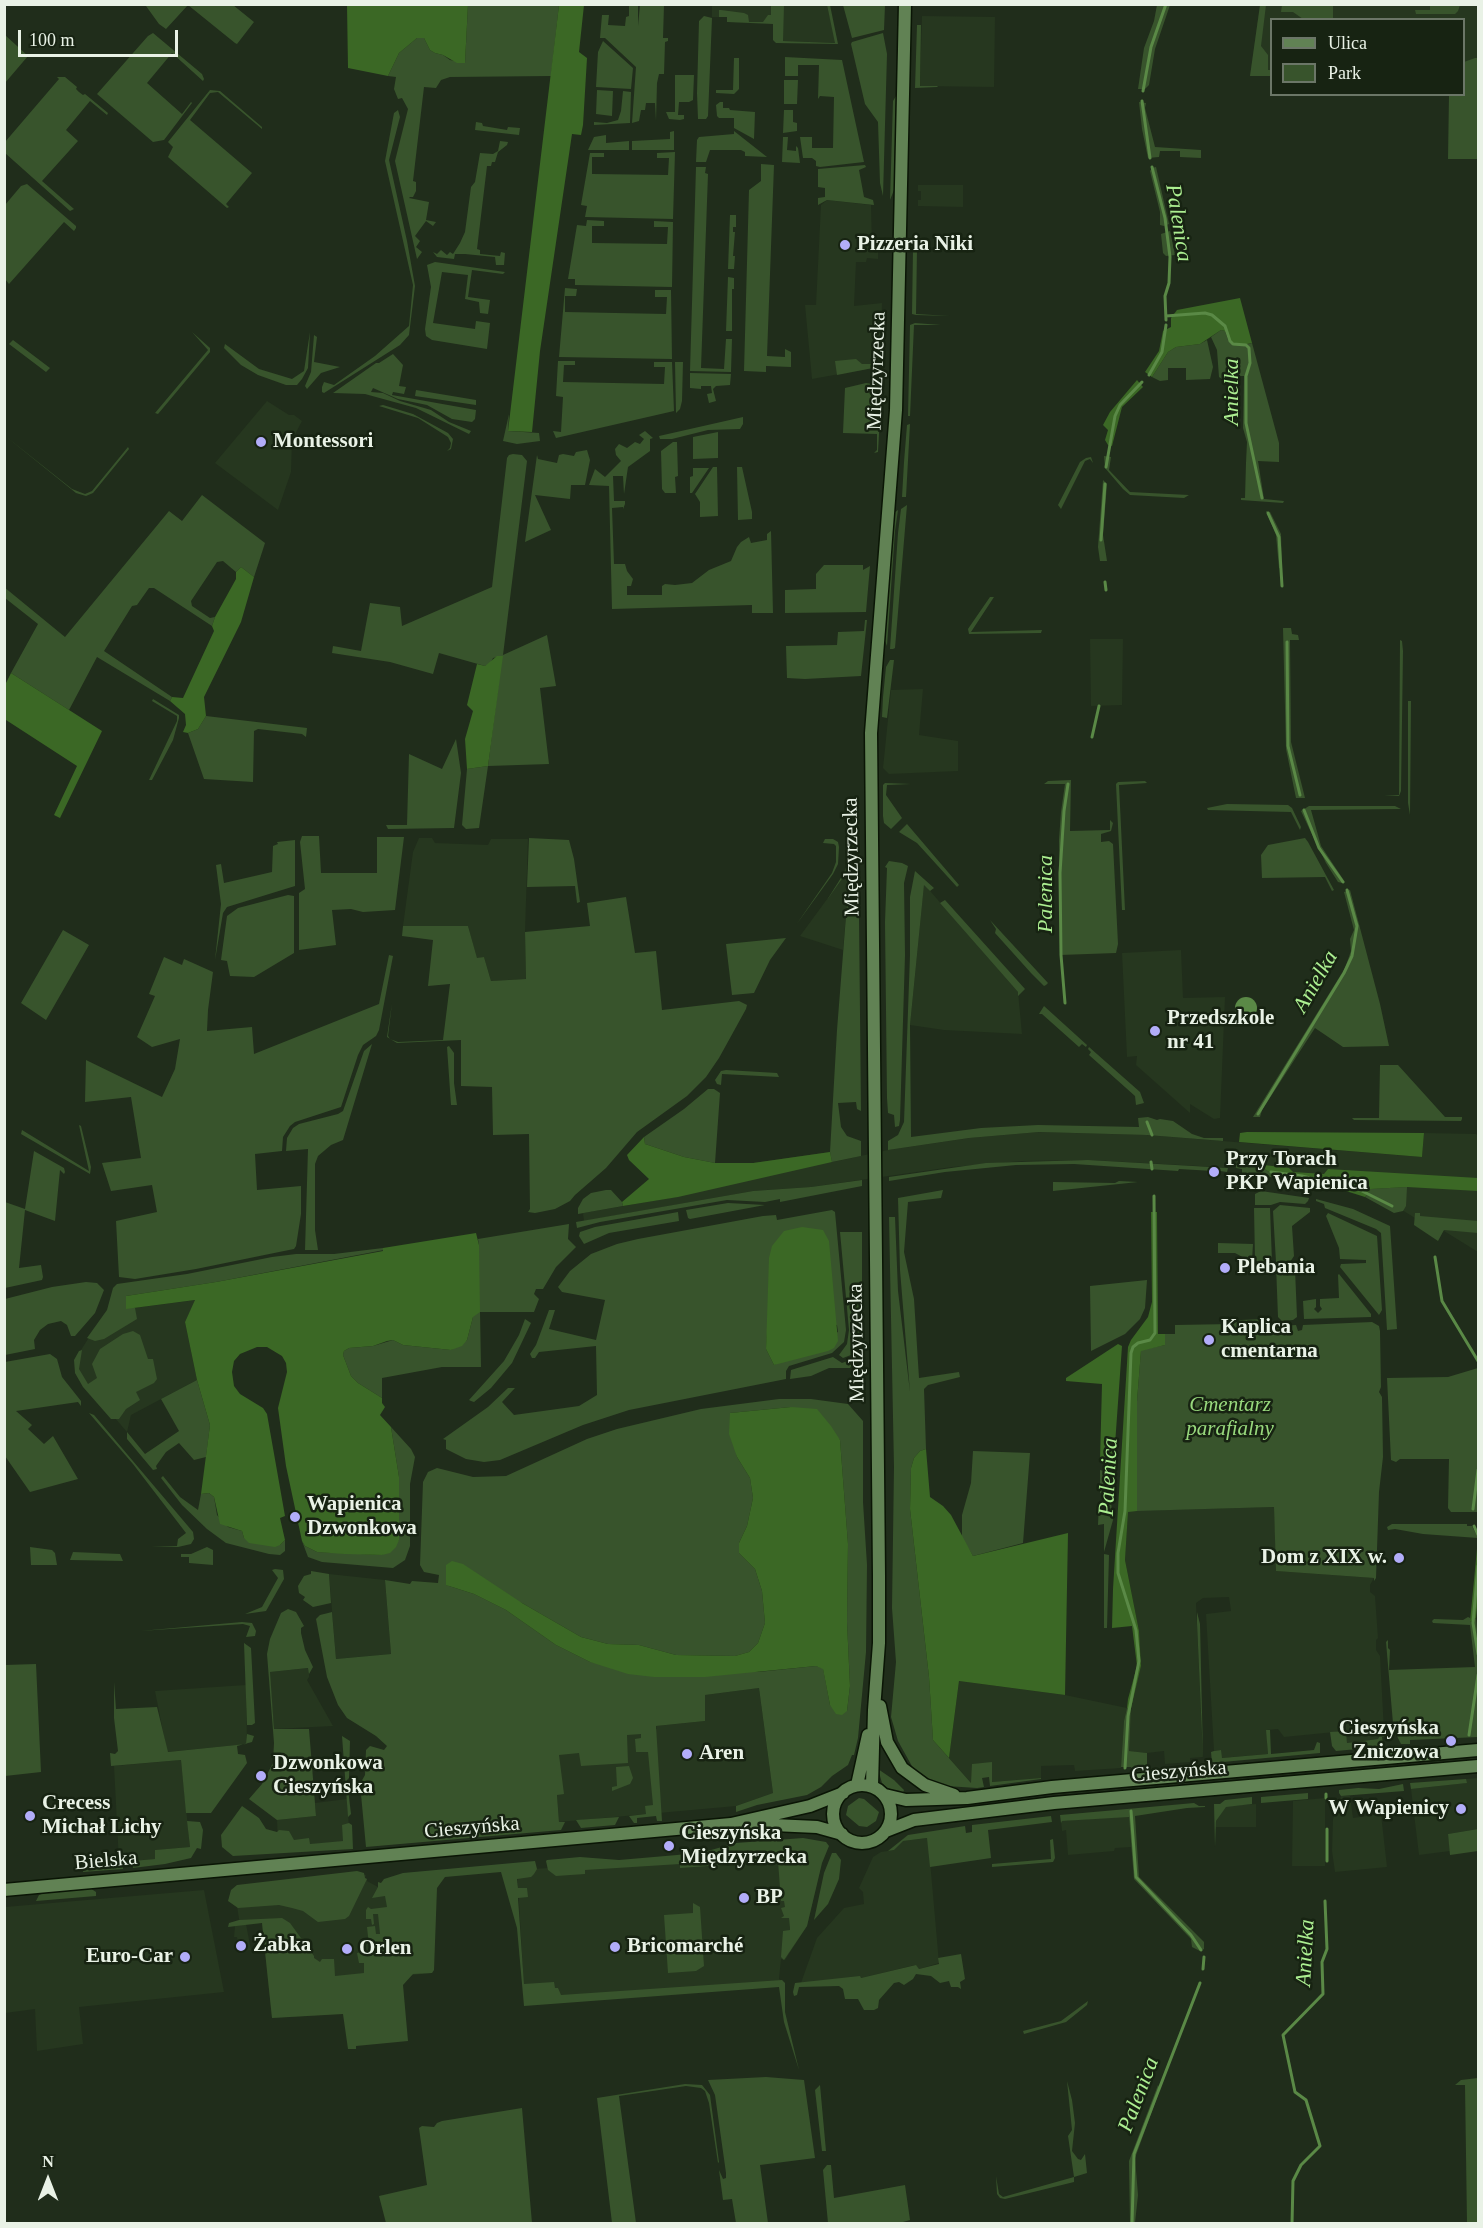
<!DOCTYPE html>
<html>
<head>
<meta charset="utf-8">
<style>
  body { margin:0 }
  #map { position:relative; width:1483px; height:2228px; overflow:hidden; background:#202d1b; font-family:Georgia,serif }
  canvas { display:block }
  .frame { position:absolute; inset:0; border:6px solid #e9f2e6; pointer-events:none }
  .legend { position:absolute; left:1270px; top:18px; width:195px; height:78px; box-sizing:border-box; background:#172312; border:2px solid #6b7667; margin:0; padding:8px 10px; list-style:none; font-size:18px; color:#e9f2e6 }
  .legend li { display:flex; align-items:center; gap:12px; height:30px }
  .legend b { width:30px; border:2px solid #6b7667 }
  .north { position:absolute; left:18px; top:2150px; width:60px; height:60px; -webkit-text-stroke:4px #172312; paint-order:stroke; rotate:0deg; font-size:16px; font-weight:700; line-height:24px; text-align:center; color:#e9f2e6 }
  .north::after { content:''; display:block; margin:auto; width:21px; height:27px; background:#e9f2e6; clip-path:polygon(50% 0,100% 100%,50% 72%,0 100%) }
  .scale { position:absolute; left:18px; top:30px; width:160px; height:27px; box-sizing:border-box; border:3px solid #e9f2e6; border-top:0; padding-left:8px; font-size:18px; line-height:21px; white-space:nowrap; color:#e9f2e6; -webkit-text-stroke:4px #172312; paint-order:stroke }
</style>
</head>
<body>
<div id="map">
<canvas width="1483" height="2228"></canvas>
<div class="frame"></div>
<ul class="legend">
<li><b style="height:8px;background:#618254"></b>Ulica</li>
<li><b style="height:16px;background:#38542c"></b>Park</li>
</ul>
<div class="north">N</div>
<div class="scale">100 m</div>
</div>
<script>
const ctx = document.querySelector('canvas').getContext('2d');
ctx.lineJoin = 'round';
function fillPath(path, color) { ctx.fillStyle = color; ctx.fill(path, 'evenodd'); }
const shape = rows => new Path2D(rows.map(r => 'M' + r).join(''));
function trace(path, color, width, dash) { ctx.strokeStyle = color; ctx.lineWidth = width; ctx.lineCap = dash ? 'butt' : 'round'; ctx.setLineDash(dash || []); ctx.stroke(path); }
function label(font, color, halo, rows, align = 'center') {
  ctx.font = font + ' Georgia,serif'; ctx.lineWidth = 5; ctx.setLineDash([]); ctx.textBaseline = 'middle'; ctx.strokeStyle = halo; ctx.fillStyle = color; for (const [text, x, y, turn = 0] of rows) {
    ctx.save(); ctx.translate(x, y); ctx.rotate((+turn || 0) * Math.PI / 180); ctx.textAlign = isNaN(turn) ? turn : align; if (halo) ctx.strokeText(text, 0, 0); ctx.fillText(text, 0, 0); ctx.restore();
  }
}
fillPath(shape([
  [712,5,827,5,836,43,782,41,783,23,727,22,727,17,712,17],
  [1260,5,1478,5,1478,80,1464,80,1464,20,1272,20,1271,76,1250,76],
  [922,16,995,17,994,87,920,86],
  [918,185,963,185,963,207,918,206,918,200,921,200,921,191,918,191],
  [827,200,871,205,872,245,878,246,878,259,867,258,866,262,856,262,854,306,882,303,880,358,874,364,873,368,812,379,805,305,816,305,821,205],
  [267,401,289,415,294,415,302,421,292,440,291,472,278,510,215,463],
  [1090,639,1123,639,1122,705,1091,706],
  [923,689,919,735,958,741,958,771,889,774,883,768,891,690],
  [419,838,432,838,435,843,488,845,491,839,528,839,525,932,526,979,491,981,484,957,477,959,468,926,403,926,413,852],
  [844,876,849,878,843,950,800,936],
  [924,884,1018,992,1022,1034,944,1030,910,1025],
  [1181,950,1183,998,1225,997,1220,1118,1214,1119,1190,1104,1190,1113,1136,1065,1137,1056,1127,1057,1122,953],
  [1039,1132,1147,1135,1422,1157,1424,1133,1476,1134,1478,1136,1478,1252,1444,1231,1415,1218,1402,1210,1332,1185,1314,1181,1242,1175,1242,1169,1236,1168,1088,1160,1023,1161,952,1167,811,1187,753,1191,584,1221,583,1213,676,1197,684,1157,715,1163,753,1163,830,1152,833,1162,888,1150,969,1138],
  [196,1300,185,1322,197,1380,131,1415,127,1432,83,1381,77,1370,81,1350,88,1339,118,1310],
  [1274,1507,1277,1571,1374,1578,1370,1585,1370,1592,1375,1596,1378,1638,1376,1640,1376,1650,1380,1656,1384,1731,1382,1732,1378,1739,1347,1743,1345,1731,1284,1737,1278,1729,1267,1730,1268,1754,1221,1758,1221,1750,1214,1751,1206,1614,1231,1611,1229,1597,1203,1598,1196,1603,1203,1757,1190,1758,1190,1762,1165,1764,1164,1751,1147,1753,1128,1751,1132,1700,1141,1666,1139,1631,1125,1560,1128,1511],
  [329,1574,385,1580,391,1654,336,1659],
  [309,1668,309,1677,307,1680,333,1726,274,1729,269,1672],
  [959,1681,1065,1695,1127,1708,1124,1721,1121,1768,1075,1771,1074,1765,1041,1766,1041,1778,992,1782,992,1763,973,1764,972,1784,949,1758],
  [246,1685,247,1744,167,1752,155,1691],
  [759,1688,773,1793,736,1806,559,1822,553,1737,657,1729,656,1726,705,1721,705,1695],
  [181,1760,190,1847,156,1850,156,1859,119,1862,114,1766],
  [1478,1778,1478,1829,1448,1834,1450,1851,1419,1855,1411,1789,1466,1783,1466,1779],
  [1341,1796,1350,1796,1353,1818,1381,1814,1387,1867,1335,1872,1332,1851,1333,1819],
  [1325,1798,1325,1866,1292,1866,1293,1801],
  [347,1799,350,1841,278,1847,277,1820,316,1816,315,1803],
  [1256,1804,1256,1827,1215,1827,1216,1821,1226,1806],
  [1129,1816,1131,1847,1115,1848,1114,1851,1068,1855,1066,1830,1062,1831,1061,1821],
  [928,1838,939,1963,919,1969,915,1965,861,1978,801,1983,817,1938,844,1908,864,1904,863,1892,859,1888,873,1857,881,1852,894,1850,902,1841],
  [705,1858,822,1862,807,1926,785,1960,781,1959,779,1979,785,1983,525,2004,517,1870],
  [366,1875,365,1878,367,1879,367,1881,378,1887,391,1886,432,1973,402,1976,405,2010,272,2018,262,1923,246,1924,251,1950,239,1951,237,1937,234,1937,235,1926,240,1925,237,1906,233,1905,238,1890],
  [204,1890,224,1992,79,2007,83,2044,37,2051,35,2009,5,2013,5,1907]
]), '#26371f');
fillPath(shape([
  [148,4,188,4,188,5,166,29,159,24,146,6],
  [188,5,233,5,254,22,237,44,235,43],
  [468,5,559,5,551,76,450,77,441,80,436,88,424,87,413,181,416,182,416,191,413,197,410,197,409,198,429,202,426,220,436,222,433,226,426,221,415,236,420,241,416,247,422,252,417,259,395,161,408,109,402,98,398,99,394,89,396,77,388,76,399,53,417,38,424,38,430,50,435,53,443,55,450,60,465,63],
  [629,5,638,5,638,26,640,5,664,5,663,38,668,38,668,41,665,42,664,74,659,74,657,83,656,121,655,103,646,103,645,110,641,110,639,121,632,123,636,67,605,38,600,38,602,15,609,15,608,25,625,26,626,17,629,16],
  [771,5,784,5,783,41,835,43,827,5,830,5,838,44,776,43,773,40,773,24,727,22,727,17,719,17,719,10,721,10,744,13,748,15,749,22,763,22,768,15,771,15],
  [843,5,885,5,884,30,852,38],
  [1157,5,1170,5,1155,49,1149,85,1145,89,1138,89,1144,48,1154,21],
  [1260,5,1266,5,1261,46,1268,55,1268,70,1271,70,1271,76,1250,76],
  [1282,5,1333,5,1333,19,1303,19,1293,12,1281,12],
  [1430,5,1460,4,1460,5,1458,11,1455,14,1416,14,1415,10,1430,10],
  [704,16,712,18,708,116,706,119,698,119,697,93,699,21],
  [917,25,921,25,920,86,938,86,937,87,915,88],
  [153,33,202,74,204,79,203,81,172,53,147,83,182,114,191,102,192,103,164,140,153,142,97,94,148,36],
  [883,33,887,54,883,196,880,183,878,122,865,104,851,44,852,42],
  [5,35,28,56,5,83],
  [603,41,633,68,631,89,596,87,598,52],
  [785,57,842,60,864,162,820,167,816,166,816,161,812,158,803,158,800,137,812,137,812,148,833,148,834,97,820,96,818,99,819,65,798,65,798,76,785,76],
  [734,58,739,58,739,89,734,94,716,93,716,90,733,90],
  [1475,58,1478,58,1478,159,1448,159,1449,95,1464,94,1464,62],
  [675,75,694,75,693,100,689,102,679,102,678,115,684,115,684,119,680,120,669,119,666,112,675,112],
  [57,77,65,77,77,87,76,89,79,92,83,95,85,94,108,113,107,115,90,101,66,130,78,141,42,181,74,209,70,211,5,153,5,142,59,79],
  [784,80,798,80,797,104,784,104],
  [210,90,220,91,262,127,262,129,218,92,210,93,190,120,252,173,226,204,229,207,227,208,168,157,173,147,168,142],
  [597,90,613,91,612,116,596,114],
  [623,91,631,92,630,123,594,125,594,122,607,123,618,120,621,111],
  [896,96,894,190,890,200,893,101],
  [720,102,723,102,723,108,729,108,730,110,755,112,754,139,734,128,734,118,719,118,717,116,716,105],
  [1139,102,1146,103,1145,108,1155,147,1201,150,1201,158,1180,157,1180,151,1160,151,1159,157,1148,158,1142,129],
  [398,110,400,117,389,160,407,241,415,286,409,335,400,345,324,393,322,392,322,387,324,382,334,385,375,356,409,326,413,285,385,161,394,113],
  [784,110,793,110,793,122,797,123,797,131,783,133],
  [476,122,482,123,483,126,507,130,508,127,520,128,519,135,475,130],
  [674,131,674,150,632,150,632,141,670,139,670,132],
  [734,131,767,157,745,156,745,152,741,150,710,150,706,162,696,162,697,140,699,137,734,134],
  [606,135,606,143,629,141,629,150,588,150,594,137],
  [783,137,788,137,787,150,796,151,796,146,798,148,800,163,782,162],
  [500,141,508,142,507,145,498,152,495,162,492,162,491,166,487,166,477,249,480,250,480,254,500,256,501,252,505,253,504,265,496,265,495,257,465,254,455,254,454,259,437,257,433,252,437,254,441,250,447,255,450,252,453,254,460,243,465,232,471,187,475,182,480,153,493,154,498,151],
  [675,152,673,219,585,217,587,206,581,205,590,153,604,153,604,157,592,157,592,174,668,175,669,158,657,158,657,153],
  [761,164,774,165,767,356,785,357,785,349,791,352,791,367,766,366,766,372,744,371,749,190,761,181],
  [865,165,866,167,859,170,864,197,873,200,874,205,827,200,818,205,818,198,825,197,825,188,818,187,818,169],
  [696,167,706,167,705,173,708,174,701,368,724,369,726,339,732,339,731,372,690,371],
  [1156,167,1169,224,1164,226,1160,225,1160,212,1150,171,1152,168],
  [27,184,76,226,76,228,74,231,64,222,9,284,5,279,5,205,21,186],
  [730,215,736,215,736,227,733,227,733,232,735,232,733,256,735,256,734,269,728,269],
  [587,220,604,221,604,226,592,226,592,243,667,244,668,227,654,227,654,221,673,222,672,287,575,285,575,279,568,279,577,225,586,226],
  [1170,231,1175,255,1166,256,1163,253,1161,234],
  [913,249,917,249,916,314,950,316,916,315,912,314],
  [435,262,505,272,503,274,472,270,468,297,490,300,488,314,480,313,479,302,465,299,468,275,442,272,433,323,475,329,476,321,490,323,487,349,432,340,426,336,425,329,431,287,427,265],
  [728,277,734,278,734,289,732,289,732,331,726,331],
  [565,288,577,289,576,296,565,296,565,312,666,314,667,297,655,297,655,290,671,290,672,359,559,357],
  [915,323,941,325,914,325,910,416,908,416,910,325],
  [1221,330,1225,331,1228,340,1242,346,1252,343,1279,443,1279,462,1258,461,1264,499,1284,501,1283,503,1241,500,1241,498,1245,498,1246,463,1247,442,1243,428,1244,376,1238,376,1231,380,1222,379,1219,377,1217,350,1211,337],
  [192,332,210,348,210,352,158,414,155,413,208,350],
  [310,332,308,368,302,379,297,385,286,385,258,375,241,365,224,348,225,344,259,369,292,379,304,371],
  [314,335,317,337,314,362,340,367,321,373,307,389,305,386,311,372],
  [13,340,50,368,46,372,9,344],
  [1207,340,1213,367,1210,379,1186,380,1186,368,1168,368,1168,380,1160,381,1152,377,1168,352,1176,347,1200,344],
  [393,354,403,365,399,386,406,387,404,394,393,392,392,395,476,410,475,419,472,422,452,419,427,405,398,399,373,388,371,392,383,393,400,401,431,410,449,422,471,431,469,434,416,408,365,394,333,393,376,363,379,363],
  [856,359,862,364,874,364,873,368,837,375,835,361],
  [558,361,575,361,575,365,564,365,563,382,664,384,665,367,654,367,654,362,672,362,674,411,556,438,553,431,561,432,563,397,556,396],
  [675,362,683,362,682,401,680,409,676,413],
  [690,373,731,374,730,385,716,386,713,389,716,401,709,403,707,394,712,393,711,386,701,386,701,389,690,388],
  [866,383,873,384,881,397,878,452,874,453,877,450,877,434,843,433,845,388],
  [416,390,476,400,476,405,415,396],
  [383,405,413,414,448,433,453,439,451,449,447,451,450,448,451,443,448,437,418,418,379,406],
  [509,414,508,431,539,433,540,441,517,444,503,441],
  [743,417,743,424,740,429,708,430,672,439,660,439,659,436],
  [910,424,906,497,902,497,904,462,907,425],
  [645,431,653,438,650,439,650,451,628,467,624,494,623,476,613,476,614,501,625,501,625,504,623,509,623,507,612,508,614,564,625,564,627,571,633,579,631,586,627,586,627,595,662,595,662,586,665,584,675,585,692,583,709,570,731,561,737,547,741,542,749,537,751,543,767,540,767,534,771,531,773,613,752,613,752,605,612,609,609,486,589,485,595,469,605,477,621,461,616,455,615,449,619,444,627,448,635,442,640,444,644,439,639,435],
  [718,432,718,458,693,459,693,437],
  [4,435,72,489,85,494,92,491,128,447,129,449,93,493,86,496,76,493],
  [673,442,677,442,678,476,675,477,676,493,665,493,662,489,661,451],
  [587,450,590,460,585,485,571,485,570,499,535,495,551,530,525,542,537,455,538,459,557,463,559,455,563,454,574,456,576,452],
  [513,454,522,455,527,461,503,655,547,635,556,686,540,688,549,764,488,766,479,828,466,829,462,825,467,769,488,766,502,656,493,658,490,664,485,666,439,653,433,674,390,662,332,653,333,646,361,651,370,603,400,607,402,626,492,587,507,458,509,455],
  [1104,456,1111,457,1109,470,1130,492,1189,495,1184,498,1130,495,1123,489,1105,468],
  [1091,457,1093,463,1090,459,1085,461,1061,509,1058,505,1080,462,1086,458],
  [713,467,717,467,718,516,700,517,700,502,695,494],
  [737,467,742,467,752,512,752,519,738,520],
  [693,468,709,468,692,493,690,493,690,477,693,476],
  [1103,480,1107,484,1103,535,1107,561,1100,561,1098,547],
  [202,495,265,543,254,577,241,567,236,572,223,561,217,562,191,601,192,606,210,618,215,617,212,626,154,588,149,588,137,605,132,606,104,651,172,697,170,701,97,657,69,710,11,673,38,624,5,598,4,587,65,637,169,511,182,521],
  [907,505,895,648,893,649,890,649,898,533,901,509],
  [898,510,895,531,887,646,885,641,894,513],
  [1266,511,1270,512,1281,534,1282,569,1279,568,1276,535],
  [824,565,863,565,863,570,870,566,866,612,785,613,785,590,816,589,816,574],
  [990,597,994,597,971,632,1042,630,1041,633,969,634,968,629,970,626],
  [865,620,867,620,861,676,805,679,787,678,786,646,837,645,838,632,864,631],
  [1283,628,1291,628,1292,634,1298,635,1299,640,1290,640,1291,742,1305,798,1296,798,1286,749],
  [1400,640,1402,641,1403,651,1401,791,1399,796,1384,796,1399,795],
  [890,660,894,660,887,718,882,717,883,697,886,667],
  [153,699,179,715,179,718,173,740,152,780,149,780,177,721,177,716,152,701],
  [1408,701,1411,701,1410,815,1408,803],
  [206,716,307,728,306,737,302,734,258,729,254,731,253,782,204,779,188,733,198,729],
  [456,739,461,773,454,828,388,829,386,825,407,825,409,754,442,769],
  [1071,780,1070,831,1110,830,1110,820,1113,823,1111,831,1101,834,1101,842,1109,841,1113,844,1118,944,1116,953,1060,955,1059,840,1061,812,1065,784,1044,784,1048,781],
  [1145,781,1147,783,1119,785,1125,910,1122,910,1116,784,1118,782],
  [885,783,911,784,887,785,886,795,902,818,891,829,884,823,883,816,883,785],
  [1227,804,1288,805,1292,808,1301,827,1300,830,1291,812,1208,810,1207,808],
  [1309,806,1395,806,1401,809,1311,810,1321,846,1345,882,1342,883,1338,882,1326,863,1308,826,1301,811],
  [907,824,959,885,957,887,917,843,899,832],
  [302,836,319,836,321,873,377,873,377,837,404,837,395,910,363,912,351,909,332,910,336,945,299,950,299,893,305,889,300,842],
  [529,838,569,840,574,859,580,902,577,903,575,886,527,887],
  [852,838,857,868,859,916,861,1111,857,1109,856,1102,838,1103,841,1127,847,1136,861,1141,861,1156,832,1162,830,1152,837,1030,849,878,844,876,827,900,844,873,848,861,849,842],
  [1305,838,1308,842,1334,890,1332,891,1325,877,1262,878,1261,855,1268,845],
  [825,839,833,839,838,842,839,847,838,864,833,874,796,925,832,873,836,862,836,846,834,844,823,843],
  [295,840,295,886,227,907,223,913,215,960,221,904,216,865,221,864,224,883,272,872,273,846,278,844,277,842],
  [889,861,902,863,908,866,904,883,905,955,900,1120,899,1126,895,1127,894,1115,888,1113,887,1098,885,922,887,868,885,867],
  [915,871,934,888,930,891,924,885,910,1025,911,1137,981,1128,1038,1125,1139,1127,1138,1118,1148,1117,1157,1120,1160,1119,1173,1121,1192,1134,1204,1138,1223,1138,1223,1141,1147,1135,1039,1132,969,1138,888,1150,888,1141,898,1135,904,1122,910,955,910,897],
  [1350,890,1380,1004,1389,1046,1343,1047,1315,1028,1262,1110,1260,1117,1253,1117,1345,968,1351,951,1350,939,1354,930,1344,892],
  [288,895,294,896,294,953,254,977,230,976,227,961,221,960,227,916,238,908],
  [626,897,635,953,656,951,662,1010,739,1001,747,1005,746,1009,719,1058,706,1077,687,1096,637,1132,606,1168,575,1195,570,1201,555,1209,535,1213,528,1212,530,1209,529,1134,493,1135,492,1087,461,1086,461,1040,397,1043,387,1037,392,1003,388,1036,390,1039,398,1042,443,1040,450,984,428,986,433,940,402,936,403,926,468,926,477,958,484,957,491,981,526,979,525,932,590,926,587,903],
  [945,900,1025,989,1018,996,1018,992,940,903],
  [990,920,1048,983,1046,985,1044,986,1031,973,995,933,996,929],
  [63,930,89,945,46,1020,21,1003],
  [786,938,770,960,754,993,732,995,726,944],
  [389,955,393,956,379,1030,376,1036,363,1045,358,1055,341,1107,295,1122,290,1126,283,1137,282,1151,255,1154,257,1190,301,1186,301,1214,296,1246,294,1249,284,1251,196,1269,135,1279,119,1277,116,1221,157,1212,152,1185,111,1191,102,1163,141,1158,131,1097,85,1102,86,1060,162,1097,175,1069,180,1039,152,1047,137,1037,155,996,149,994,164,957,182,965,184,959,213,972,208,1010,207,1031,252,1027,254,1054,379,1004],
  [1044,1006,1087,1045,1086,1047,1082,1044,1079,1047,1042,1014,1039,1014],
  [372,1044,343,1140,331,1145,318,1156,315,1164,315,1230,318,1250,305,1250,308,1149,286,1151,287,1138,293,1128,299,1124,338,1114,343,1111,364,1051],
  [449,1046,454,1053,454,1083,457,1105,451,1105,447,1047],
  [1089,1047,1140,1092,1144,1103,1136,1105,1135,1096,1089,1055,1091,1052,1088,1049],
  [1380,1065,1398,1065,1445,1117,1462,1117,1462,1119,1461,1121,1354,1120,1352,1118,1379,1118],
  [726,1070,777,1073,779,1077,722,1074,721,1085,717,1084,715,1080,721,1071],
  [708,1089,714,1089,720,1093,715,1163,684,1157,645,1144,644,1137,684,1109],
  [79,1125,81,1126,91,1167,90,1174,21,1134,22,1130,89,1171],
  [34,1151,64,1168,65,1172,64,1174,60,1170,55,1221,25,1210,19,1268,41,1265,43,1277,42,1280,5,1288,5,1202,25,1209],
  [1088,1160,1228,1168,1227,1172,1213,1170,1213,1171,1179,1169,1178,1171,1074,1164,1016,1165,945,1172,889,1181,889,1177,986,1163],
  [1236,1165,1263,1168,1271,1173,1271,1177,1242,1175,1242,1169,1236,1168],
  [862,1180,862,1186,780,1202,780,1199,765,1202,727,1200,600,1222,577,1228,576,1222,753,1191,811,1187],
  [1119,1181,1138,1182,1053,1191,1053,1182,1115,1183],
  [1407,1187,1406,1206,1403,1211,1394,1213,1365,1197,1371,1189],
  [606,1190,611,1190,622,1202,623,1206,578,1214,578,1208,583,1199,591,1193],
  [943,1190,941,1198,908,1202,904,1252,914,1299,919,1378,959,1372,960,1377,928,1385,924,1389,926,1449,920,1451,914,1458,911,1468,910,1509,929,1677,933,1740,971,1783,972,1764,992,1762,992,1782,1041,1778,1041,1779,990,1786,989,1777,982,1778,984,1787,977,1788,946,1786,927,1778,913,1768,898,1741,891,1717,896,1662,892,1608,894,1467,889,1217,895,1217,898,1291,910,1392,900,1270,898,1198],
  [1261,1191,1309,1198,1308,1201,1305,1204,1280,1202,1271,1205,1255,1205,1255,1194],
  [1316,1199,1353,1209,1390,1226,1397,1329,1387,1330,1381,1233,1376,1229,1325,1208,1324,1204,1316,1201],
  [728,1203,765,1205,690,1219,688,1218,686,1210],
  [1280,1205,1310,1208,1310,1212,1292,1226,1294,1256,1290,1262,1276,1262,1273,1211],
  [1254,1208,1270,1208,1272,1262,1259,1263,1255,1260],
  [832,1210,835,1212,846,1330,844,1342,832,1353,789,1366,786,1371,786,1379,629,1410,583,1425,500,1460,484,1462,466,1459,446,1449,446,1440,443,1439,488,1407,508,1388,515,1388,502,1402,514,1415,579,1406,597,1395,596,1346,539,1352,535,1358,532,1358,530,1354,536,1345,549,1310,555,1310,549,1329,596,1340,605,1300,562,1292,558,1287,570,1271,591,1254,617,1244,638,1239,763,1216,776,1215,777,1220],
  [768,1317,837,1325,838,1332,774,1365,766,1349],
  [678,1212,679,1221,609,1233,584,1244,579,1236,580,1232,595,1227],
  [1328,1213,1377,1236,1382,1310,1379,1315,1340,1267,1341,1264,1366,1263,1366,1260,1340,1259,1339,1248,1326,1216],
  [1415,1213,1420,1213,1420,1216,1478,1221,1478,1233,1444,1230,1438,1241,1414,1225],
  [569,1224,568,1239,576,1247,556,1267,543,1289,536,1289,534,1294,539,1299,534,1312,480,1312,481,1367,442,1367,382,1378,382,1398,358,1383,351,1376,343,1355,344,1351,349,1348,373,1346,393,1340,403,1345,451,1350,467,1340,473,1317,479,1245,478,1239],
  [840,1232,862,1232,862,1352,858,1352,857,1359,851,1355,843,1358,839,1355,847,1344,849,1330],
  [1218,1243,1253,1244,1252,1260,1250,1261,1235,1253,1218,1253],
  [383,1248,384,1250,216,1282,126,1296,126,1308,135,1308,137,1319,104,1339,95,1341,87,1338,107,1310,113,1288,117,1284,187,1274,272,1257,296,1254,334,1254],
  [1290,1264,1295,1269,1297,1317,1293,1320,1282,1321,1278,1317,1276,1265],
  [1339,1274,1371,1314,1371,1317,1304,1319,1303,1301,1316,1299,1316,1307,1314,1309,1318,1313,1322,1309,1320,1306,1320,1299,1339,1298,1338,1275],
  [1147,1280,1145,1308,1140,1319,1125,1334,1091,1351,1090,1286],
  [86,1282,97,1283,104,1290,95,1313,75,1336,71,1336,67,1325,61,1321,48,1324,40,1330,34,1340,35,1349,5,1355,5,1299,52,1287],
  [525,1319,531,1323,512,1363,491,1388,474,1402,471,1401,469,1400,504,1361,519,1335],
  [1264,1319,1265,1327,1296,1325,1298,1331,1302,1330,1303,1325,1372,1322,1379,1326,1380,1331,1381,1387,1379,1392,1382,1397,1383,1457,1379,1492,1376,1578,1374,1581,1374,1578,1276,1571,1274,1507,1137,1511,1137,1401,1141,1350,1165,1345,1165,1334,1175,1334,1175,1325,1232,1324,1241,1320],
  [133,1331,140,1335,148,1359,153,1359,157,1379,154,1383,136,1392,140,1400,126,1409,119,1419,111,1419,83,1387,75,1373,74,1360,79,1351,82,1350,79,1369,88,1384,97,1378,92,1364,100,1349,123,1334],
  [50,1354,57,1359,62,1377,81,1401,81,1406,78,1402,16,1411,32,1425,28,1429,44,1444,53,1436,78,1479,30,1492,5,1456,5,1362],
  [833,1357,842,1363,850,1360,854,1363,850,1368,829,1368,811,1376,790,1379,791,1370],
  [1478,1368,1478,1512,1451,1512,1448,1508,1449,1459,1400,1459,1396,1462,1391,1460,1387,1378,1448,1377],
  [197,1380,210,1425,206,1457,194,1460,179,1443,166,1452,156,1466,157,1469,153,1470,127,1439,127,1432,145,1454,179,1431,161,1399],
  [779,1399,811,1399,848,1404,863,1421,863,1502,867,1565,866,1652,858,1738,854,1755,852,1755,848,1765,832,1776,821,1787,807,1795,757,1805,736,1812,736,1806,773,1793,759,1688,705,1695,705,1721,656,1726,662,1821,657,1821,656,1816,637,1818,637,1823,634,1823,629,1816,646,1814,645,1806,653,1805,648,1752,636,1752,635,1739,641,1738,641,1734,627,1735,628,1763,581,1766,579,1753,559,1755,564,1794,557,1795,559,1822,565,1822,561,1830,366,1847,360,1784,365,1775,366,1750,370,1746,384,1750,387,1746,376,1736,347,1718,338,1705,327,1677,316,1619,320,1615,332,1612,336,1659,391,1654,385,1580,410,1584,412,1581,438,1583,439,1575,424,1572,420,1565,423,1482,428,1472,437,1468,473,1477,506,1476,587,1439,617,1429,701,1409],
  [791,1407,840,1440,848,1544,847,1622,850,1686,847,1711,830,1705,823,1668,816,1666,758,1672,590,1662,556,1645,506,1610,474,1594,446,1585,522,1603,581,1637,608,1644,639,1645,676,1655,735,1656,749,1652,758,1643,765,1623,762,1591,755,1569,739,1553,739,1543,747,1526,753,1498,750,1478,737,1457,730,1413],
  [89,1413,94,1415,193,1532,194,1539,191,1544,178,1547,151,1546,177,1546,178,1539,186,1533,133,1464],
  [391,1427,411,1449,415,1457,410,1484,410,1546,405,1560,393,1568,322,1562,308,1557,302,1541,305,1546,317,1552,382,1555,399,1540,399,1477],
  [973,1451,1030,1453,1023,1543,973,1556,962,1538,962,1515,971,1483],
  [1100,1470,1111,1473,1111,1492,1100,1493],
  [163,1476,180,1497,198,1510,201,1494,209,1493,214,1497,217,1515,228,1527,242,1531,244,1538,280,1545,285,1540,285,1551,280,1555,269,1554,226,1543,207,1529,182,1505,161,1478],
  [1111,1502,1113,1520,1104,1552,1104,1524,1098,1525,1099,1503],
  [1392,1524,1467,1524,1467,1526,1472,1526,1478,1538,1423,1534,1395,1529,1388,1530,1387,1527],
  [30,1547,52,1550,55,1553,57,1565,31,1565],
  [207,1547,213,1550,213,1565,189,1563,189,1557,181,1557,181,1554,191,1554],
  [73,1552,120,1554,123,1561,70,1560],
  [1104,1554,1109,1555,1107,1628,1104,1628],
  [275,1569,283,1570,284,1579,266,1611,245,1614,262,1607,278,1578,272,1570],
  [311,1571,329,1574,331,1603,313,1607,303,1600,305,1597,299,1593,298,1586,304,1576,311,1574],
  [288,1609,296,1612,304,1626,301,1628,301,1633,305,1650,313,1667,309,1674,308,1668,270,1672,274,1729,309,1729,316,1816,277,1820,249,1799,262,1784,273,1763,274,1743,267,1654,270,1639,281,1613],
  [1197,1612,1200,1624,1203,1757,1197,1623],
  [1468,1617,1470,1618,1470,1622,1476,1618,1478,1641,1478,1737,1410,1740,1410,1744,1401,1744,1397,1736,1394,1735,1386,1642,1388,1640,1388,1648,1390,1650,1389,1670,1475,1667,1470,1625,1433,1623,1432,1621,1434,1619,1463,1620],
  [242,1622,252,1623,256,1631,255,1636,246,1637,250,1626,243,1624,140,1631],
  [244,1643,251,1648,255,1723,252,1725,247,1725],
  [36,1664,41,1772,5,1776,5,1665],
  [114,1682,116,1709,157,1707,168,1752,246,1744,247,1734,254,1736,252,1742,237,1746,238,1754,245,1755,247,1763,211,1813,186,1813,181,1760,111,1766,110,1753,115,1754,118,1751,114,1718],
  [1127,1708,1131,1708,1129,1751,1147,1753,1147,1769,1133,1770,1131,1767,1121,1767,1124,1721],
  [1384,1722,1386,1722,1386,1737,1382,1737,1383,1744,1380,1747,1336,1751,1332,1746,1330,1732,1346,1731,1347,1743,1378,1739,1382,1732,1384,1731],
  [1266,1730,1270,1730,1271,1754,1314,1750,1317,1742,1320,1743,1320,1753,1212,1763,1211,1752,1214,1751,1221,1750,1222,1758,1268,1754],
  [342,1736,350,1741,349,1778,347,1780,351,1814,348,1817],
  [629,1766,633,1778,630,1784,612,1791,612,1787,617,1786,616,1767],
  [878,1769,894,1780,904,1790,903,1793,896,1792,886,1787,882,1783],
  [1466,1779,1467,1783,1411,1789,1410,1783],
  [1403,1784,1404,1791,1341,1796,1339,1793,1339,1790,1358,1788,1379,1789],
  [1308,1793,1308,1799,1261,1803,1261,1797],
  [1252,1797,1252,1804,1226,1807,1216,1821,1215,1847,1214,1804,1220,1804,1225,1800],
  [859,1798,864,1799,879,1812,876,1821,867,1827,859,1826,846,1815,848,1806],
  [1194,1803,1199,1806,1205,1806,1205,1807,1187,1808,1135,1816,1139,1877,1204,1942,1204,1949,1200,1951,1192,1947,1191,1939,1134,1879,1129,1817,1062,1821,1061,1823,1060,1815],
  [242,1806,259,1818,266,1829,277,1832,279,1830,289,1831,294,1840,309,1838,310,1844,343,1841,342,1825,349,1823,352,1825,353,1849,233,1856,222,1847,221,1835],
  [1051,1816,1052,1822,988,1830,991,1858,930,1867,927,1838,903,1841,894,1850,888,1851,908,1835,965,1826,966,1833,972,1832,972,1825],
  [619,1817,615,1825,581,1828,576,1820],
  [187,1821,200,1822,203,1830,201,1849,197,1848,191,1858,165,1864,133,1868,132,1861,155,1859,155,1850,190,1847],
  [1478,1829,1478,1851,1450,1855,1448,1834],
  [803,1838,826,1842,829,1846,822,1863,807,1926,784,1960,781,1957,783,1931,790,1930,790,1928,789,1918,781,1918,784,1916,781,1908,785,1907,784,1901,781,1901,778,1861,680,1868,680,1864,585,1870,585,1874,556,1876,548,1870,546,1861,547,1860,580,1857,619,1860,677,1855,704,1852,736,1843],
  [1053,1839,1055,1858,1053,1862,992,1867,992,1864,1051,1859,1050,1840],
  [832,1853,836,1853,841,1860,839,1879,828,1904,814,1920,824,1873],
  [123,1861,123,1869,83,1872,83,1865],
  [535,1861,537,1869,534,1874,531,1877,517,1879,518,1888,527,1888,528,1897,518,1898,524,1984,554,1982,555,1988,558,1988,561,1995,782,1980,785,1983,785,2012,799,2070,784,2022,779,1987,524,2006,517,1928,501,1872,445,1877,437,1888,434,1970,432,1973,413,1974,403,1985,408,2041,356,2046,356,2049,348,2049,343,2014,272,2018,262,1923,228,1927,229,1923,239,1920,282,1918,290,1923,314,1956,314,1958,320,1962,322,1959,334,1959,335,1976,364,1973,364,1963,359,1963,357,1953,366,1951,366,1955,370,1955,367,1927,375,1926,376,1934,380,1934,378,1914,373,1914,374,1924,372,1925,371,1919,366,1919,366,1910,368,1907,371,1909,387,1907,385,1896,372,1898,378,1887,378,1882,381,1883,384,1879,403,1873],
  [357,1871,364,1873,365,1878,367,1879,349,1916,345,1919,318,1922,303,1911,292,1908,279,1905,238,1908,228,1901,231,1890,237,1885],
  [90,1888,96,1892,96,1896,36,1901,39,1895,49,1891],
  [693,1903,700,1907,704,1966,696,1971,668,1973,664,1915,693,1913],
  [961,1954,965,1979,960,1982,961,1989,958,1987,951,1987,949,1981,940,1983,931,1976,916,1974,913,1979,904,1985,899,1982,894,1983,879,2000,878,2008,874,2010,864,2010,858,1999,845,1999,843,1989,839,1986,799,1987,797,1995,794,1996,793,1992,795,1983,860,1976,861,1978,916,1965,919,1969,939,1964,938,1958],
  [1088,2001,1087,2005,1066,2022,1024,2034,1023,2031,1061,2021],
  [766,2077,804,2080,815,2158,760,2165,768,2223,736,2223,732,2199,723,2200,719,2170,723,2179,726,2178,726,2173,715,2095,708,2080],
  [1478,2078,1478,2223,1467,2223,1465,2085,1455,2085,1461,2080],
  [1067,2081,1072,2100,1075,2123,1072,2151,1078,2159,1081,2160,1085,2154,1087,2173,1074,2177,1074,2182,1005,2199,1000,2198,997,2194,996,2176,999,2194,1003,2197,1074,2177,1068,2136,1072,2130],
  [685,2084,702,2085,710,2095,719,2162,718,2163,709,2103,705,2091,701,2088,686,2086,619,2096,636,2223,612,2223,597,2098],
  [820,2085,826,2151,822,2151,815,2090],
  [1158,2085,1160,2089,1135,2158,1138,2195,1135,2223,1130,2223,1129,2161],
  [522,2108,532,2223,386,2223,379,2196,427,2185,419,2128,422,2126,434,2127,437,2123,442,2121],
  [827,2165,831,2165,834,2198,905,2185,910,2220,896,2224,828,2223,823,2170]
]), '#38542c');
fillPath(shape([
  [347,5,468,5,465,63,457,63,443,55,435,53,430,50,424,38,417,38,399,53,388,76,348,68],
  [559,5,584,5,579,52,587,58,583,125,581,135,572,134,540,351,532,432,508,431],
  [1240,298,1252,343,1238,346,1233,345,1225,331,1221,330,1200,344,1176,347,1168,352,1152,377,1145,372,1159,351,1163,331,1171,327,1171,318,1177,310],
  [1137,380,1143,387,1122,407,1112,446,1108,445,1105,440,1108,430,1103,425,1110,412],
  [241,567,254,577,241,622,204,697,206,716,198,729,188,733,183,732,186,725,185,714,170,701,172,697,183,698,214,631,212,626,215,617,236,579,236,572],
  [497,656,503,656,488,766,467,769,465,739,473,711,467,705,477,664,485,666],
  [11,673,102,731,60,818,54,815,77,766,6,720,5,722,5,685],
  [1247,1132,1424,1133,1422,1157,1239,1142,1240,1133],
  [644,1137,645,1144,684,1157,715,1163,753,1163,830,1152,832,1162,678,1197,623,1206,622,1202,649,1179,629,1160,627,1155],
  [1264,1165,1289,1168,1293,1172,1324,1174,1328,1169,1478,1178,1478,1191,1407,1187,1371,1189,1365,1197,1314,1181,1271,1177,1271,1173,1263,1168],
  [1151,1212,1157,1212,1158,1334,1165,1334,1165,1345,1141,1351,1137,1401,1137,1511,1128,1512,1125,1560,1139,1631,1141,1666,1131,1708,1127,1708,1128,1699,1137,1666,1132,1626,1112,1628,1113,1589,1128,1347,1131,1340,1148,1317,1152,1302],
  [802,1227,823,1230,829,1241,838,1341,834,1348,828,1351,774,1365,766,1349,769,1258,772,1246,784,1231],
  [476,1233,479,1245,480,1312,473,1317,467,1340,462,1346,451,1350,403,1345,393,1340,387,1341,373,1346,349,1348,344,1351,343,1355,351,1376,358,1383,382,1398,382,1403,385,1407,380,1415,391,1427,399,1477,399,1540,396,1547,390,1553,382,1555,344,1554,317,1552,305,1546,302,1541,286,1466,278,1408,287,1372,286,1363,282,1356,267,1347,257,1347,240,1354,234,1361,232,1372,234,1386,240,1394,263,1408,267,1414,285,1516,280,1518,285,1540,280,1545,275,1547,249,1543,244,1538,242,1531,220,1524,214,1497,209,1493,201,1494,210,1425,197,1380,185,1322,195,1300,126,1309,126,1296,216,1282,383,1251,383,1248],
  [1118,1344,1122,1346,1114,1459,1110,1462,1100,1461,1102,1384,1066,1381,1066,1378],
  [791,1407,817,1409,831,1426,840,1440,848,1544,847,1622,850,1686,847,1711,842,1715,836,1714,830,1705,823,1669,816,1666,705,1677,654,1677,628,1674,590,1662,556,1645,506,1610,474,1594,446,1585,446,1565,452,1561,463,1564,522,1603,581,1637,608,1644,639,1645,676,1655,735,1656,749,1652,758,1643,765,1623,762,1591,755,1569,739,1553,739,1543,747,1526,753,1498,750,1478,737,1457,729,1434,730,1413],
  [926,1449,930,1497,943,1506,951,1515,973,1556,1068,1533,1065,1695,959,1681,949,1758,933,1740,929,1677,910,1509,911,1468,914,1458,920,1451],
  [1478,1538,1478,1596,1476,1618,1470,1622]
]), '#3b6825');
fillPath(shape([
  '1235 1008a11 11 0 1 1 22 0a11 11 0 1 1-22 0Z'
]), '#5a8946');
trace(shape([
  [1143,91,1151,47,1166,4],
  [1142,101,1150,158],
  [1152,167,1165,218,1170,257,1169,283,1165,296,1166,320],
  [1166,316,1205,313,1212,315,1225,326,1230,341,1233,344,1246,345,1249,348,1250,363,1246,376,1246,423,1262,498],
  [1149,375,1162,352,1166,325],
  [1106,467,1115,416,1120,405,1142,382],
  [1268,513,1279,537,1282,586],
  [1101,540,1105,484],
  [1105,582,1106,590],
  [1287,642,1288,746,1300,795],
  [1092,737,1099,706],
  [1304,810,1319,848,1343,882],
  [1065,1003,1061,955,1060,873,1064,811,1068,784],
  [1258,1114,1344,973,1352,956,1357,926,1347,890],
  [1147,1122,1152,1135],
  [1151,1162,1152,1169],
  [1271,1172,1302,1176,1360,1190,1392,1206],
  [1435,1257,1442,1301,1478,1361],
  [1473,1509,1478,1470],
  [1474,1526,1478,1535],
  [1478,1566,1473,1623,1478,1654],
  [1469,1735,1478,1675],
  [1125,1768,1128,1716,1139,1661,1136,1630,1118,1573,1118,1553,1125,1511,1131,1353,1133,1347,1138,1343,1150,1340,1155,1333,1154,1196],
  [1326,1798,1326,1794],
  [1131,1811,1136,1877,1191,1935,1201,1950],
  [1327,1829,1327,1861],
  [1203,1969,1204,1957],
  [1132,2224,1134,2154,1200,1983],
  [1292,2224,1293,2181,1301,2165,1320,2146,1306,2100,1295,2092,1283,2035,1323,1994,1322,1962,1327,1949,1325,1901]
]), '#5a8946', 3);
const secondary = shape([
  [880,1706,887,1742,902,1768,925,1785,954,1795],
  [857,1785,868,1735],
  '833 1814a29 29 0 1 1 58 0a29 29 0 1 1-58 0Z',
  [872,1786,874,1710,879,1643,879,1575,871,733,896,410,905,4],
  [885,1795,906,1800,967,1798,1052,1787,1478,1750],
  [751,1824,817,1827,842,1834],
  [886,1831,914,1820,1054,1803,1478,1766],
  [4,1890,731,1824,810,1806,843,1793]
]);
trace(secondary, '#0a1505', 15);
trace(secondary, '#618254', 12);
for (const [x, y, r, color] of [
  [845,245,6,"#b2adf9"],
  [261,442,6,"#b2adf9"],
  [1155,1031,6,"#b2adf9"],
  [1214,1172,6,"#b2adf9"],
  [1225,1268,6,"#b2adf9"],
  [1209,1340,6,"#b2adf9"],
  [295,1517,6,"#b2adf9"],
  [1399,1558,6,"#b2adf9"],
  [1451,1741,6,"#b2adf9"],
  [687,1754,6,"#b2adf9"],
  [261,1776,6,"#b2adf9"],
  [1461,1809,6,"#b2adf9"],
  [30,1816,6,"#b2adf9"],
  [669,1846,6,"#b2adf9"],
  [744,1898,6,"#b2adf9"],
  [241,1946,6,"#b2adf9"],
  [615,1947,6,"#b2adf9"],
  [347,1949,6,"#b2adf9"],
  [185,1957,6,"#b2adf9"]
]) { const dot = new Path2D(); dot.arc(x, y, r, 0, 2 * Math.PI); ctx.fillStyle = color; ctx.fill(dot); trace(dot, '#172312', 2); }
label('bold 21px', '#e9f2e6', '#172312', [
  ["Pizzeria Niki",857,245],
  ["Montessori",273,442],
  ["Przedszkole",1167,1019],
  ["nr 41",1167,1043],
  ["Przy Torach",1226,1160],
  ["PKP Wapienica",1226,1184],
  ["Plebania",1237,1268],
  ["Kaplica",1221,1328],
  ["cmentarna",1221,1352],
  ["Wapienica",307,1505],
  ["Dzwonkowa",307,1529],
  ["Dom z XIX w.",1387,1558,"right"],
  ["Cieszyńska",1439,1729,"right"],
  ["Zniczowa",1439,1753,"right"],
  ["Aren",699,1754],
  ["Dzwonkowa",273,1764],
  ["Cieszyńska",273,1788],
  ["Crecess",42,1804],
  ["Michał Lichy",42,1828],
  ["W Wapienicy",1449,1809,"right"],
  ["Cieszyńska",681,1834],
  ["Międzyrzecka",681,1858],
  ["BP",756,1898],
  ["Żabka",253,1946],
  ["Bricomarché",627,1947],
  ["Orlen",359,1949],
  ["Euro-Car",173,1957,"right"]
], 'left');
label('21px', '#e9f2e6', '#172312', [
  ["Międzyrzecka",877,371,-88],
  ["Międzyrzecka",852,857,-91],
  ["Międzyrzecka",857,1343,-91],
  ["Cieszyńska",1179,1772,-5],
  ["Cieszyńska",472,1828,-5],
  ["Bielska",106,1861,-5]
]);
label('italic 21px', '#98d97d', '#172312', [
  ["Cmentarz",1230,1405],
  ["parafialny",1230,1429]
]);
label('italic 22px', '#acef91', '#172312', [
  ["Palenica",1178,223,81],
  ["Anielka",1232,392,-90],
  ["Palenica",1046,894,-90],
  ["Anielka",1316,982,-60],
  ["Palenica",1109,1477,-87],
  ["Anielka",1306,1953,-87],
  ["Palenica",1139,2095,-69]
]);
</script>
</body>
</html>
